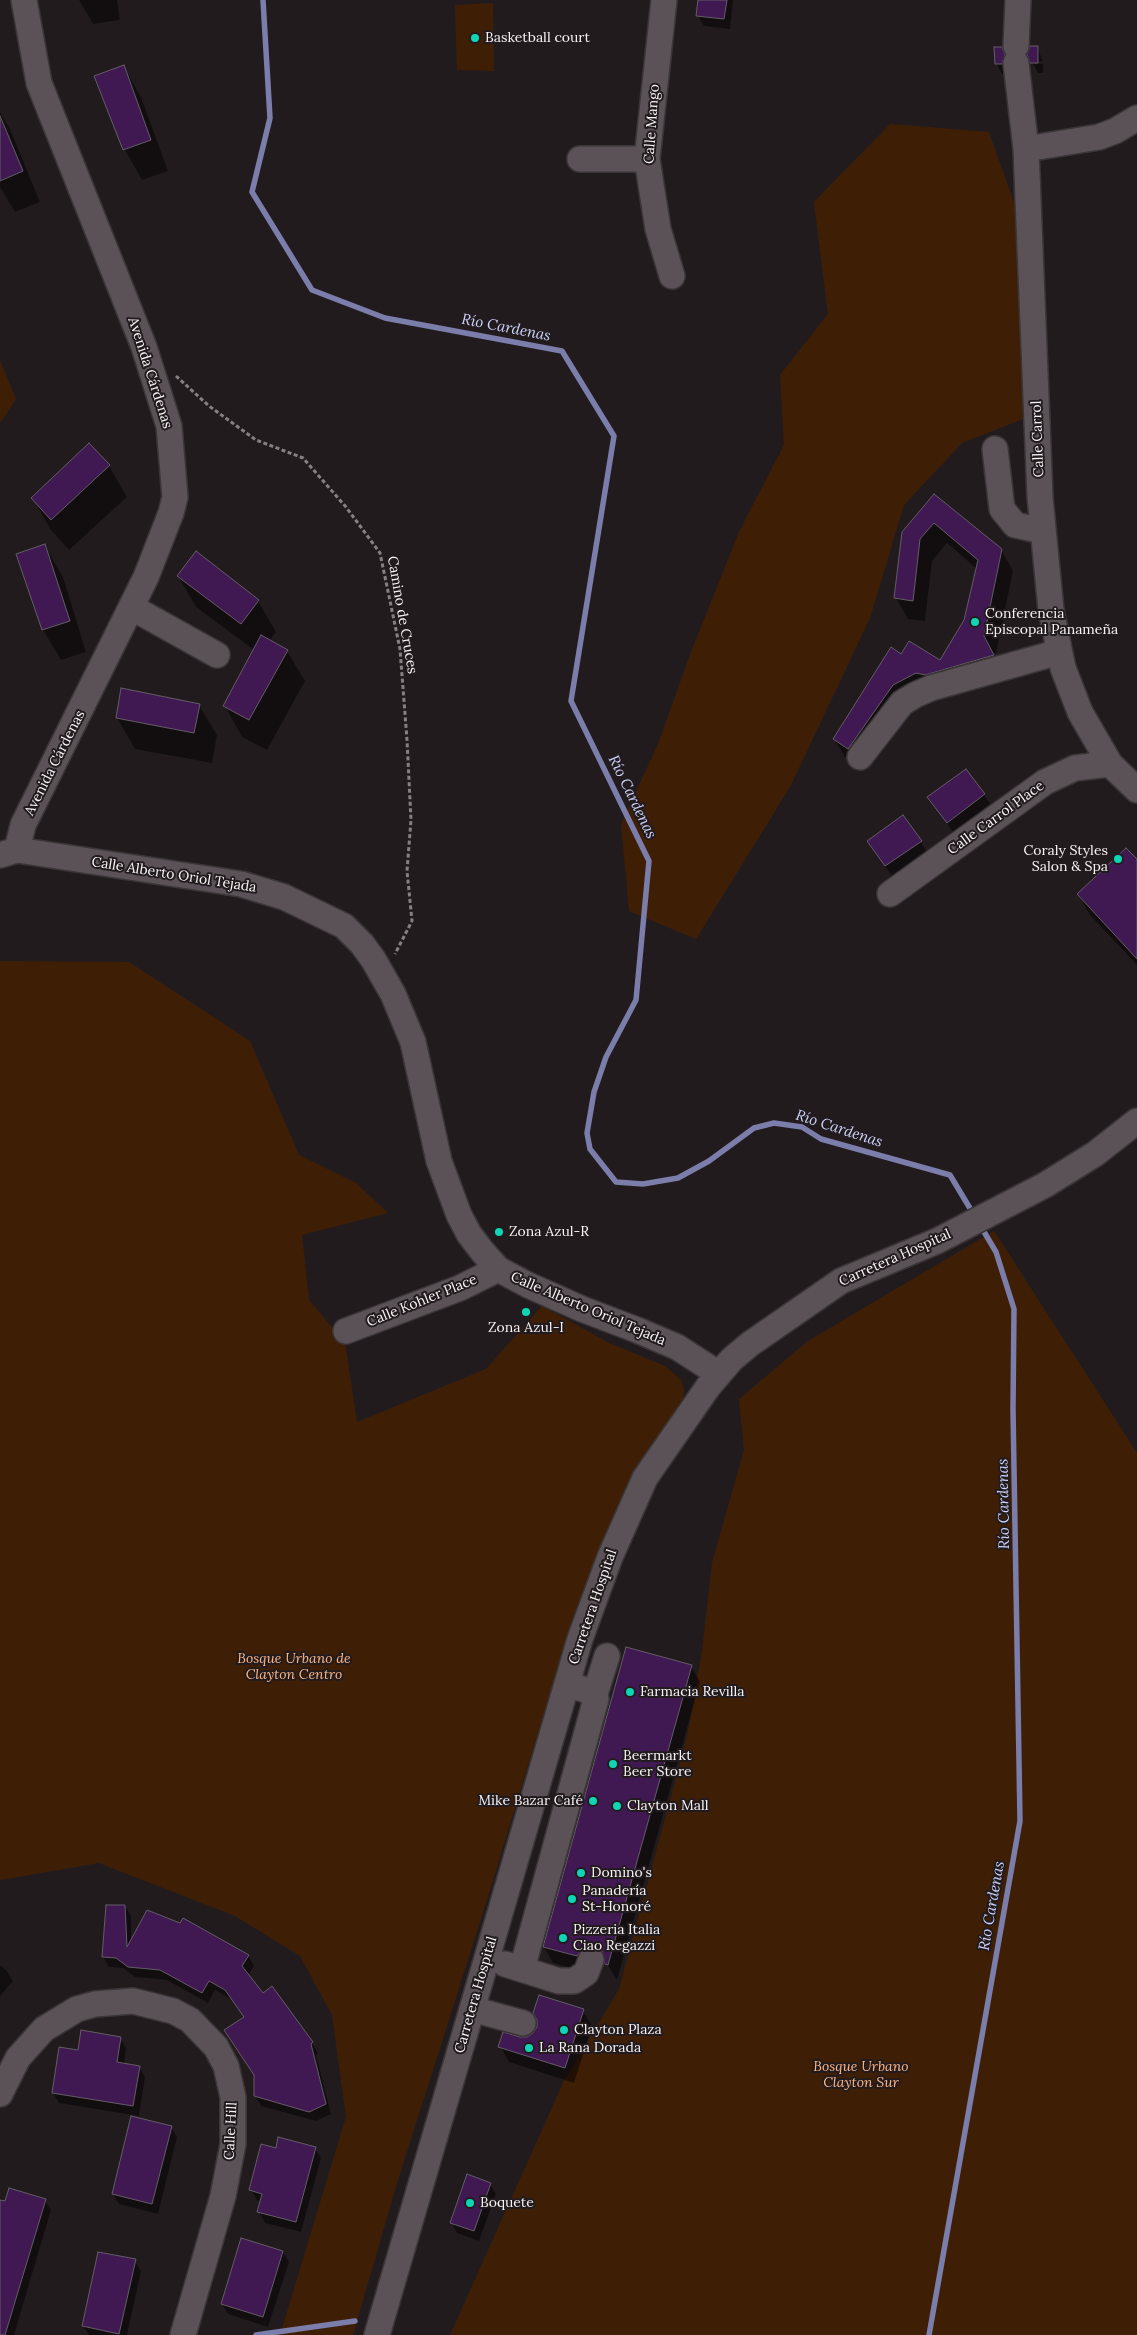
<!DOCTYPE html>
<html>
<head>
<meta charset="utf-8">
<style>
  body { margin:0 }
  canvas { display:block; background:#221b1e }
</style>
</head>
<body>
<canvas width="1137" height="2335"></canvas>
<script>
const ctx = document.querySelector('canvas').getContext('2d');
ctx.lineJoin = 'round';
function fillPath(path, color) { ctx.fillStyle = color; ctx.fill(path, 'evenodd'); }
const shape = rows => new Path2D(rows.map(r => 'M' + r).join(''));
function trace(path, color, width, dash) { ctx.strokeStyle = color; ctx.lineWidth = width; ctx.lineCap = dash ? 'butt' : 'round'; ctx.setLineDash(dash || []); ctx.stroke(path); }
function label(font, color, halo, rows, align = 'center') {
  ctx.font = font + ' Lora,serif'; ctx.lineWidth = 4; ctx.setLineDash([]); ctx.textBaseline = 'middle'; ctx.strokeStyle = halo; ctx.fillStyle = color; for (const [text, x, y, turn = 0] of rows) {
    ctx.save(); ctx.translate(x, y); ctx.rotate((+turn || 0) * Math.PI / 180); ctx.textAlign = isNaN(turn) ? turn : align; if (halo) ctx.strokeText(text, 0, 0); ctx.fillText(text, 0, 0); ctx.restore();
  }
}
fillPath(shape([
  [493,3,494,71,457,70,455,5],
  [890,124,989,132,1037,268,1028,417,962,443,904,505,870,618,790,787,696,939,629,911,621,824,658,744,691,652,739,532,784,445,780,375,828,314,814,202],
  [0,360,16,399,0,423],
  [0,961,129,962,250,1041,299,1155,356,1183,388,1213,302,1235,309,1300,345,1343,357,1422,486,1369,542,1306,609,1343,665,1366,682,1381,684,1390,683,1399,643,1459,616,1512,570,1627,487,1900,397,2183,353,2335,280,2335,346,2117,332,2015,300,1956,235,1916,99,1863,0,1880],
  [994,1231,1137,1453,1137,2335,450,2335,564,2081,619,1989,687,1737,702,1651,712,1563,744,1450,739,1399,808,1341]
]), '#3e1f06');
fillPath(shape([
  [79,0,117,0,120,20,93,24],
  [700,0,733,0,730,29,704,26,698,16],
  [1037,47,1043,61,1034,62,1034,64,1043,64,1043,73,1038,73,1032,62],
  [1001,48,1007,58,1007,73,1002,74,996,63],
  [123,66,141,97,168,171,142,180,125,150,96,77],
  [0,112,10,129,40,202,15,212,0,187],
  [89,445,109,466,127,497,69,550,50,529,33,498],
  [934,496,1001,549,1013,571,996,653,963,663,959,666,995,658,905,706,861,769,847,760,834,739,902,655,940,662,966,621,977,569,947,543,932,561,925,621,908,619,896,598],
  [45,546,63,577,86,652,61,660,43,630],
  [196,553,258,601,276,632,269,641,287,651,305,681,267,750,242,737,225,706,254,650,196,607,178,576],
  [199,705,217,735,212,763,135,749,117,718],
  [984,794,990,804,953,832,929,797],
  [868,842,921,842,927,852,892,876],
  [1137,861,1137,965,1090,915,1078,894],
  [691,1666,700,1682,617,1980,606,1962,598,1961,586,1972,553,1963,544,1947],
  [125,1906,131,1916,131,1942,248,1955,254,1966,248,1976,263,1995,312,2043,318,2053,316,2055,331,2114,316,2121,261,2106,255,2096,256,2076,245,2018,232,2000,215,1990,208,2003,167,1980,135,1977,123,1968,109,1967,103,1957],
  [0,1965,7,1971,13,1981,0,1996],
  [583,2011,592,2026,574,2083,509,2062,500,2046,520,2038,527,2038,534,2034,538,2027],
  [120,2038,126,2048,124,2064,139,2067,145,2077,139,2116,59,2103,53,2093,79,2051],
  [171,2127,177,2137,158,2214,119,2204,113,2194],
  [315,2148,321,2158,301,2232,265,2223,259,2212,262,2202,257,2200,251,2190,276,2149],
  [490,2184,496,2194,479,2241,457,2233,451,2222],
  [45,2200,51,2210,14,2335,0,2335,0,2201,6,2203],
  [283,2252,289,2262,268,2327,228,2314,222,2304],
  [135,2261,141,2271,127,2335,89,2335,83,2326]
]), '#0007');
trace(shape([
  [263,0,270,118,252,192,312,290,385,318,562,351,614,436,571,701,649,861,636,1000,606,1057,594,1092,587,1133,590,1149,616,1182,643,1184,678,1178,709,1161,754,1128,774,1123,802,1127,821,1139,950,1175,974,1215],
  [256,2335,355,2321],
  [929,2335,1020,1821,1013,1409,1014,1309,996,1252,980,1225]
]), '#7b7daa', 5.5);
const building = shape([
  [698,0,727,0,724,19,696,16,698,0],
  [1030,46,1038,46,1038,63,1030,63,1027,54,1030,46],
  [994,47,1002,47,1005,55,1002,64,995,64,994,47],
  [124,65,151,140,123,150,94,76,124,65],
  [0,116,23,171,0,181,0,116],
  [89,443,110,465,51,520,31,498,89,443],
  [934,494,1002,549,984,636,994,655,925,675,916,673,893,685,848,749,833,739,891,647,901,654,909,641,940,660,964,620,978,560,934,523,920,539,913,601,894,598,902,532,934,494],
  [45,544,70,621,42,630,16,554,45,544],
  [196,551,259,600,241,624,177,576,196,551],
  [261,635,288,650,249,720,223,706,261,635],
  [121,688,200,704,194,733,116,718,121,688],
  [966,769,985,794,947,823,927,797,966,769],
  [903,815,922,841,885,866,867,841,903,815],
  [1126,848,1137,859,1137,959,1077,894,1126,848],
  [626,1647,692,1665,608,1965,605,1964,602,1951,596,1946,588,1946,582,1949,577,1956,543,1947,626,1647],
  [106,1905,125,1905,127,1947,147,1910,180,1923,183,1918,249,1955,242,1966,263,1993,272,1986,313,2042,311,2044,326,2104,309,2112,254,2096,254,2075,224,2030,244,2017,225,1990,209,1981,202,1993,160,1970,128,1967,116,1958,102,1957,106,1905],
  [539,1995,584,2009,565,2068,498,2047,503,2032,520,2037,527,2037,533,2033,537,2027,537,2020,533,2013,539,1995],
  [81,2030,121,2037,117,2062,140,2066,133,2106,52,2093,59,2047,78,2050,81,2030],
  [131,2116,172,2126,152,2204,112,2194,131,2116],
  [278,2137,316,2147,296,2222,257,2212,262,2194,249,2190,261,2144,276,2148,278,2137],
  [467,2174,491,2183,474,2231,450,2223,467,2174],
  [9,2188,46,2199,5,2335,0,2335,0,2200,5,2201,9,2188],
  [241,2238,283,2251,263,2317,221,2304,241,2238],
  [98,2252,136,2259,119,2334,82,2326,98,2252]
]);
fillPath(building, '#401953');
trace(building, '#625d64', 1);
const minor = shape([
  [664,0,647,159,658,229,672,276],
  [1016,46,1018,0],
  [1016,63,1026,149,1040,497,1051,610,1063,668,1080,712,1110,764,1137,790],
  [1026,149,1099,137,1115,131,1137,118],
  [580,159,647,159],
  [995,449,1002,509,1015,525,1043,531],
  [131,607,217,655],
  [860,757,902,703,915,695,931,688,1059,652],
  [17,850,23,825,146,577,171,513,175,497,169,426,144,347,39,83,24,0],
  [0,855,17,850,241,884,284,897,344,926,362,944,373,959,393,994,413,1042,439,1161,459,1215,469,1234,482,1251,498,1269,528,1285,582,1309,637,1330,677,1347,719,1374],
  [890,894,1045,782,1075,768,1110,764],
  [346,1331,460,1288,498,1269],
  [595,1694,607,1656],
  [505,1964,559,1981,574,1981,586,1973,591,1960],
  [522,1969,596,1699,592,1692,567,1684],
  [472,2009,523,2023],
  [0,2094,18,2058,44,2029,77,2009,95,2004,133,2001,173,2011,190,2020,216,2047,226,2066,233,2097,233,2144,223,2196,183,2335],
  [377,2335,580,1639,610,1557,645,1478,708,1387,732,1359,750,1344,841,1281,937,1241,1045,1185,1095,1154,1137,1121]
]);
trace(minor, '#3a3537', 28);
trace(shape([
  [176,376,209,406,256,440,303,458,346,507,380,553,400,649,407,740,411,820,407,871,412,921,395,954]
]), '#868082', 3, [4, 2.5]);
trace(minor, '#5a5256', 25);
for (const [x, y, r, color] of [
  [475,38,5,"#0fd5b4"],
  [975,622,5,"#0fd5b4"],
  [1118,859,5,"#0fd5b4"],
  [499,1232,5,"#0fd5b4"],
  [526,1312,5,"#0fd5b4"],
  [630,1692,5,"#0fd5b4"],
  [613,1764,5,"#0fd5b4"],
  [593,1801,5,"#0fd5b4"],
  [617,1806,5,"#0fd5b4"],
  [581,1873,5,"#0fd5b4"],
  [572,1899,5,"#0fd5b4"],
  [563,1938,5,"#0fd5b4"],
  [564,2030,5,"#0fd5b4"],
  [529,2048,5,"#0fd5b4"],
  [470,2203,5,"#0fd5b4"]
]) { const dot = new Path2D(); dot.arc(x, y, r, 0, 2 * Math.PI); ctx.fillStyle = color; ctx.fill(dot); trace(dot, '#221b1e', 2); }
label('14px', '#f8f3f5', '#221b1e', [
  ["Basketball court",485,38],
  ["Conferencia",985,614],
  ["Episcopal Panameña",985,630],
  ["Coraly Styles",1108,851,"right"],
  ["Salon & Spa",1108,867,"right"],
  ["Zona Azul-R",509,1232],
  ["Zona Azul-I",526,1328,"center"],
  ["Farmacia Revilla",640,1692],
  ["Beermarkt",623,1756],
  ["Beer Store",623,1772],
  ["Mike Bazar Café",583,1801,"right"],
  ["Clayton Mall",627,1806],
  ["Domino's",591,1873],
  ["Panadería",582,1891],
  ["St-Honoré",582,1907],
  ["Pizzeria Italia",573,1930],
  ["Ciao Regazzi",573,1946],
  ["Clayton Plaza",574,2030],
  ["La Rana Dorada",539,2048],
  ["Boquete",480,2203]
], 'left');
label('14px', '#f8f3f5', '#221b1e', [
  ["Calle Mango",652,124,-86],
  ["Avenida Cárdenas",150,373,72],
  ["Calle Carrol",1038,439,-92],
  ["Camino de Cruces",402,615,80],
  ["Avenida Cárdenas",55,763,-63],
  ["Calle Carrol Place",996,818,-36],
  ["Calle Alberto Oriol Tejada",174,875,9],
  ["Carretera Hospital",895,1258,-24],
  ["Calle Kohler Place",422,1301,-22],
  ["Calle Alberto Oriol Tejada",588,1309,23],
  ["Carretera Hospital",593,1607,-71],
  ["Carretera Hospital",476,1995,-74],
  ["Calle Hill",231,2131,-87]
]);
label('italic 14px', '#feb582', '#221b1e', [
  ["Bosque Urbano de",294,1659],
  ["Clayton Centro",294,1675],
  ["Bosque Urbano",861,2067],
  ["Clayton Sur",861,2083]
]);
label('italic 15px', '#cdd3fa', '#221b1e', [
  ["Río Cardenas",506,328,11],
  ["Río Cardenas",632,797,64],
  ["Río Cardenas",839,1129,18],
  ["Río Cardenas",1004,1504,-91],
  ["Río Cardenas",992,1906,-80]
]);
</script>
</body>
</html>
